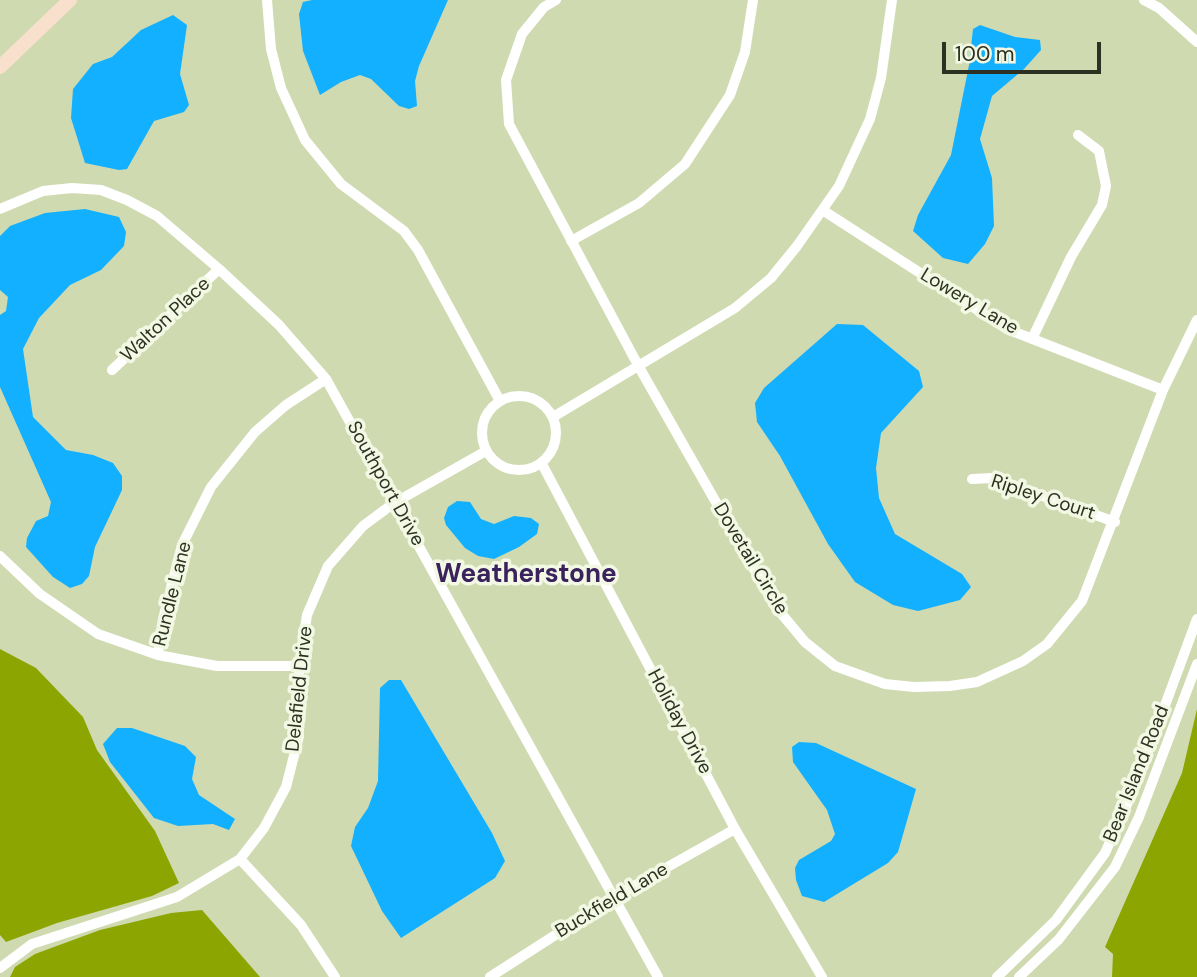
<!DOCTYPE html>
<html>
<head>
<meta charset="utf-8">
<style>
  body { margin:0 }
  #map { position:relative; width:1197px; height:977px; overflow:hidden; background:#cfdab1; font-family:"DM Sans",sans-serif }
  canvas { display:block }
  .scale { position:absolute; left:942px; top:42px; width:159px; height:32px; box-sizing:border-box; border:4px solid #2d3121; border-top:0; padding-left:9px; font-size:21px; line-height:24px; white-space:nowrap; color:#2d3121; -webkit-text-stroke:5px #f2f8e3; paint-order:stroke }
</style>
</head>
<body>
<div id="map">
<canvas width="1197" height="977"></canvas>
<div class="scale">100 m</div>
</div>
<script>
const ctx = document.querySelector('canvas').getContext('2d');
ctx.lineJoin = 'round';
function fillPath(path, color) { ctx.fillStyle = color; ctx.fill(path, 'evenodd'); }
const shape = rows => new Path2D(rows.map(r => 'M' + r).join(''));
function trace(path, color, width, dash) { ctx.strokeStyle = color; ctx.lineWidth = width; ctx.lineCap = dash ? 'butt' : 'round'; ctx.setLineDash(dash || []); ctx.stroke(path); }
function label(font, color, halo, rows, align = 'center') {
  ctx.font = font + ' "DM Sans",sans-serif'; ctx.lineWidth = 7; ctx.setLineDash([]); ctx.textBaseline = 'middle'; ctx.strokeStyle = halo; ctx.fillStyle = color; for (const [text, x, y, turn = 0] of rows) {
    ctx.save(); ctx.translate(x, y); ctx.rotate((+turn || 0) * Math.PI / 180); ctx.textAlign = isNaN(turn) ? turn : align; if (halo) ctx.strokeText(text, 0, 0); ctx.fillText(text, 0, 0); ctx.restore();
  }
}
fillPath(shape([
  [0,649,36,668,83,717,97,750,155,831,179,883,152,896,57,923,6,942,0,935],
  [1197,709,1197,977,1112,977,1113,954,1105,947,1182,773],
  [202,910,260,977,10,977,15,967,35,954,100,930,171,913]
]), '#8da500');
fillPath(shape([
  [312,0,448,0,419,66,415,81,417,106,409,109,399,106,371,79,360,75,341,82,320,95,303,51,299,14,303,2],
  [173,15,187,25,180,74,189,105,184,112,154,121,127,169,119,170,85,163,71,118,73,89,93,64,112,57,141,30],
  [980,25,1015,37,1040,40,1041,50,1024,69,992,96,980,139,992,178,994,226,985,244,968,264,943,258,913,231,918,215,951,155,969,65,973,29],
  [85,209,119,217,126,232,124,246,101,270,70,285,39,318,23,349,33,417,66,450,93,455,113,463,122,476,122,490,95,547,89,576,82,584,70,588,53,577,26,547,27,538,36,521,48,516,51,502,0,387,0,315,6,311,8,297,0,290,0,236,10,226,45,213],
  [837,324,863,325,919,371,923,387,881,433,876,468,879,498,895,534,962,574,971,587,960,600,918,611,893,605,855,582,828,544,780,456,757,422,755,403,764,388],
  [457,501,470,502,481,519,494,524,514,516,531,518,539,524,537,534,519,547,494,559,478,556,465,548,446,525,444,518,448,507],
  [389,680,401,680,492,833,505,861,495,878,401,938,382,911,351,846,355,827,368,808,378,781,380,688],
  [117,728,132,728,185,746,196,757,192,779,199,795,235,819,229,830,213,824,178,826,154,818,110,762,103,744],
  [799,742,816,743,916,789,898,852,888,863,824,902,802,896,796,880,795,868,799,860,831,841,835,834,827,810,793,762,792,747]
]), '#12b0fe');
trace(shape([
  [267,0,271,49,281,88,305,140,341,184,404,231,418,250,500,401],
  [556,0,544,7,522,34,506,80,509,124,639,367,775,606,805,642,835,666,885,684,914,687,950,686,977,682,1023,661,1047,644,1082,601,1163,390,1197,320],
  [1144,0,1159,8,1197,42],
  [0,209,43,191,72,188,101,190,127,200,157,216,219,269,279,325,326,379,658,977],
  [824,211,1007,329,1163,390],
  [571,241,639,203,685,164,730,95,745,52,753,0],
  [1032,339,1071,257,1102,205,1106,186,1099,151,1078,135],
  [112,370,219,269],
  '482 433a37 37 0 1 1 74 0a37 37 0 1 1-74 0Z',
  [553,417,735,308,771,278,797,246,839,186,870,119,881,78,892,0],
  [542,464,735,829,822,977],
  [972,479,993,478,1115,522],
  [0,556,40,594,98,634,158,655,217,666,299,666],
  [158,655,163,619,182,545,211,487,255,432,286,405,326,379],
  [240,859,301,925,335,977],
  [0,968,32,944,177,897,240,859,264,828,286,787,299,736,299,666,307,615,328,566,363,526,394,503,486,451],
  [490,977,616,896,735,829],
  [997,977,1056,920,1105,853,1134,789,1197,619],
  [1019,977,1059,939,1115,867,1139,817,1197,664]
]), '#fff', 10);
trace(shape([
  [0,67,70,0]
]), '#f8e0cd', 14);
label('19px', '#2d3121', '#f2f8e3', [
  ["Lowery Lane",969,302,31],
  ["Walton Place",166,320,-43],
  ["Southport Drive",385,484,61],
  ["Ripley Court",1043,498,18],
  ["Dovetail Circle",750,559,59],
  ["Rundle Lane",173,594,-76],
  ["Delafield Drive",300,689,-84],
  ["Holiday Drive",679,722,62],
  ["Bear Island Road",1137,774,-68],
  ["Buckfield Lane",612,901,-31]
]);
label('bold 26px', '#3a235c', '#f2f8e3', [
  ["Weatherstone",526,575]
]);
</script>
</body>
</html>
